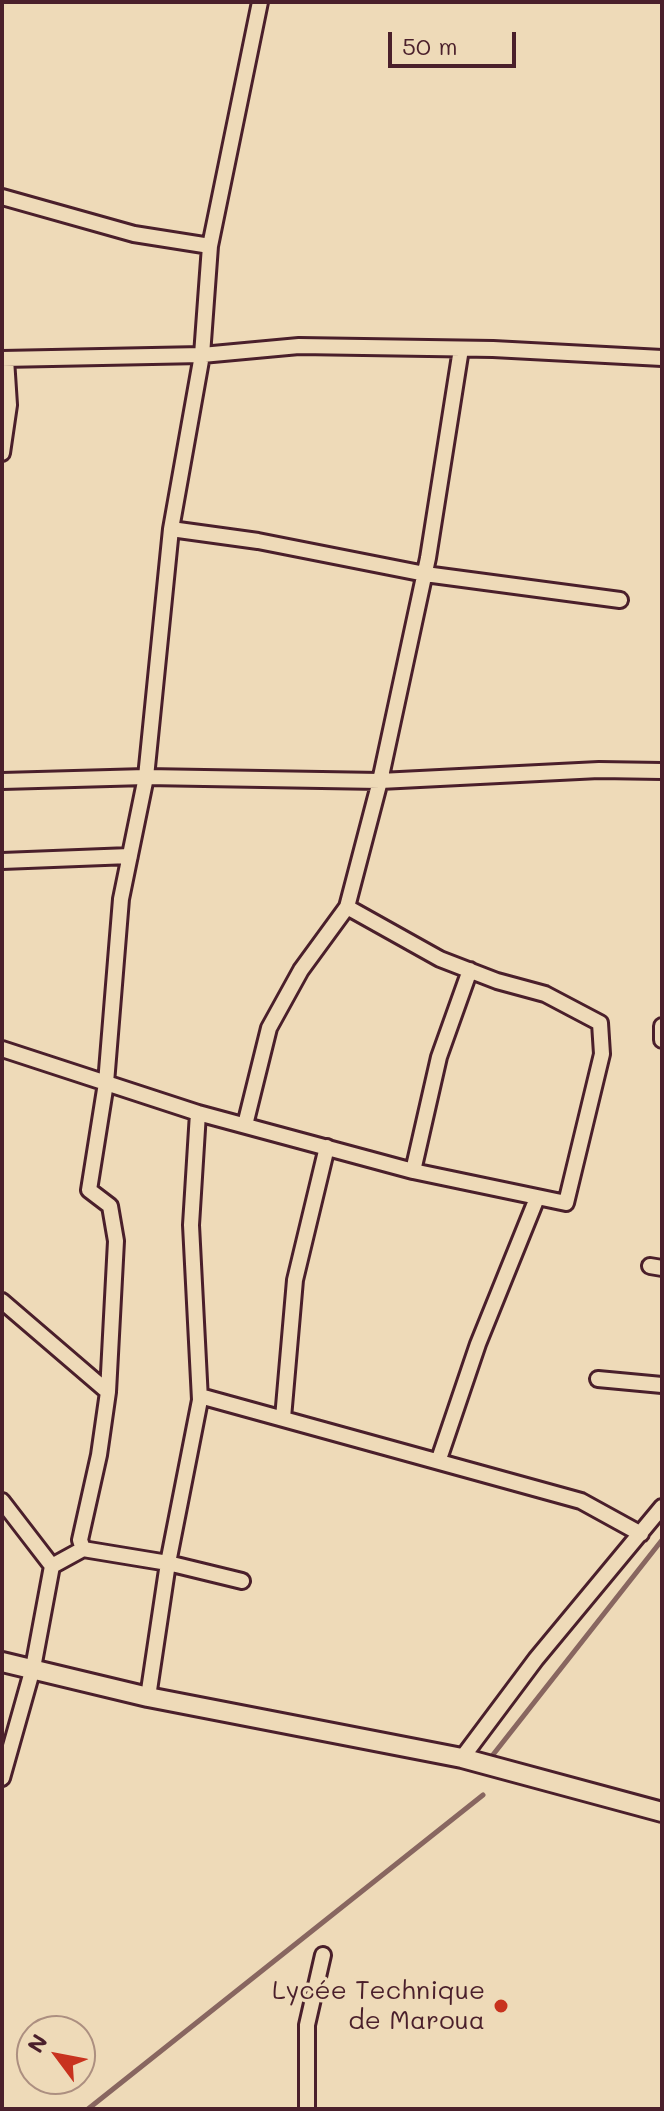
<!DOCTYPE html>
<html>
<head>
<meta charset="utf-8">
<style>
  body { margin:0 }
  #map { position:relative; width:664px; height:2111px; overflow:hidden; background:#eedab8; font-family:Mali,sans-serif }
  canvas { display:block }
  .frame { position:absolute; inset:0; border:4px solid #4a1f2b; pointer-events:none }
  .north { position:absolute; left:16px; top:2015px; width:80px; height:80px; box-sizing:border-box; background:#eedab8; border:2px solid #ac8f80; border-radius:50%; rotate:302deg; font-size:22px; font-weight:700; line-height:32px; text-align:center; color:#4a1f2b }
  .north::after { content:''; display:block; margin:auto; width:28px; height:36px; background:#c8321e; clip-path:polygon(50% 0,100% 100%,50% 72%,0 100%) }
  .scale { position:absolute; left:388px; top:32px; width:128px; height:36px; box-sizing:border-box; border:4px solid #4a1f2b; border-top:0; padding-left:10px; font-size:24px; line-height:28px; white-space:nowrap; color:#4a1f2b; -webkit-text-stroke:6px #eedab8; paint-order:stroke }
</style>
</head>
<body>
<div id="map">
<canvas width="664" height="2111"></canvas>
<div class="frame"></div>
<div class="north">N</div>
<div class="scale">50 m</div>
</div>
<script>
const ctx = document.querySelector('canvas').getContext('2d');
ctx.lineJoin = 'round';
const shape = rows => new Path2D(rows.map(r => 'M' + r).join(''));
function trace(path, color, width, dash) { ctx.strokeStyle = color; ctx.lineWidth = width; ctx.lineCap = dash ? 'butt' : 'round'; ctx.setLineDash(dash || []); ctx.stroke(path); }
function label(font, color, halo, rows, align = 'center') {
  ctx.font = font + ' Mali,sans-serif'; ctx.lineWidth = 7; ctx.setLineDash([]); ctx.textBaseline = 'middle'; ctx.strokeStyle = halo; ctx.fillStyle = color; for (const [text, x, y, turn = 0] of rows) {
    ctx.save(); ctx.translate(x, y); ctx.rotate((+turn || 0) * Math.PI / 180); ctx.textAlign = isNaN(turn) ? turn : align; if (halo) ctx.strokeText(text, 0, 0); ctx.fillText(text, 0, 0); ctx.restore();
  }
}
trace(shape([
  [492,1756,662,1540],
  [88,2109,483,1795]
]), '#886660', 5);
const minor = shape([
  [2,197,134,234,210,246],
  [2,359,202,355,299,346,493,349,662,358],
  [2,453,9,405,6,359],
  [171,529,258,541,425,574,620,600],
  [2,781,146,777,380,781,599,770,662,771],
  [2,861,130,856],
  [662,1026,662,1040],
  [2,1049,198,1113,413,1171,566,1203,602,1054,600,1023,545,994,497,981,440,959,347,907],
  [245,1125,269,1028,301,970,347,907,380,781,428,558,461,349],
  [413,1171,439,1057,470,970],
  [650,1266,662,1268],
  [2,1301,108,1392],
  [598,1379,662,1385],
  [200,1396,581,1501,641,1534],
  [283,1418,295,1280,327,1147],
  [439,1459,478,1344,537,1198],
  [2,1501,52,1566,33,1668,2,1778],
  [83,1549,80,1540,99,1455,108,1392,116,1241,110,1206,89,1190,106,1083,121,899,146,777,171,529,202,355,210,246,260,2],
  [52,1566,83,1549,168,1563,242,1581],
  [148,1697,168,1563,200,1400,191,1225,198,1113],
  [462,1758,536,1659,662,1507],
  [307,2109,307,2025,323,1955]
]);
const tertiary = shape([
  [2,1662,148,1697,462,1758,662,1812]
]);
trace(minor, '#4a1f2b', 20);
trace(tertiary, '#4a1f2b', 24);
trace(minor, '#eedab8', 14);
trace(tertiary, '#eedab8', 18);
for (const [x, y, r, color] of [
  [501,2006,8,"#c8321e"]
]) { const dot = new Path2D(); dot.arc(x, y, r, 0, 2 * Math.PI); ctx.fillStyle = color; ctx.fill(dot); trace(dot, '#eedab8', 3); }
label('26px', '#4a1f2b', '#eedab8', [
  ["Lycée Technique",485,1991],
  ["de Maroua",485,2021]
], 'right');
</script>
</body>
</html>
